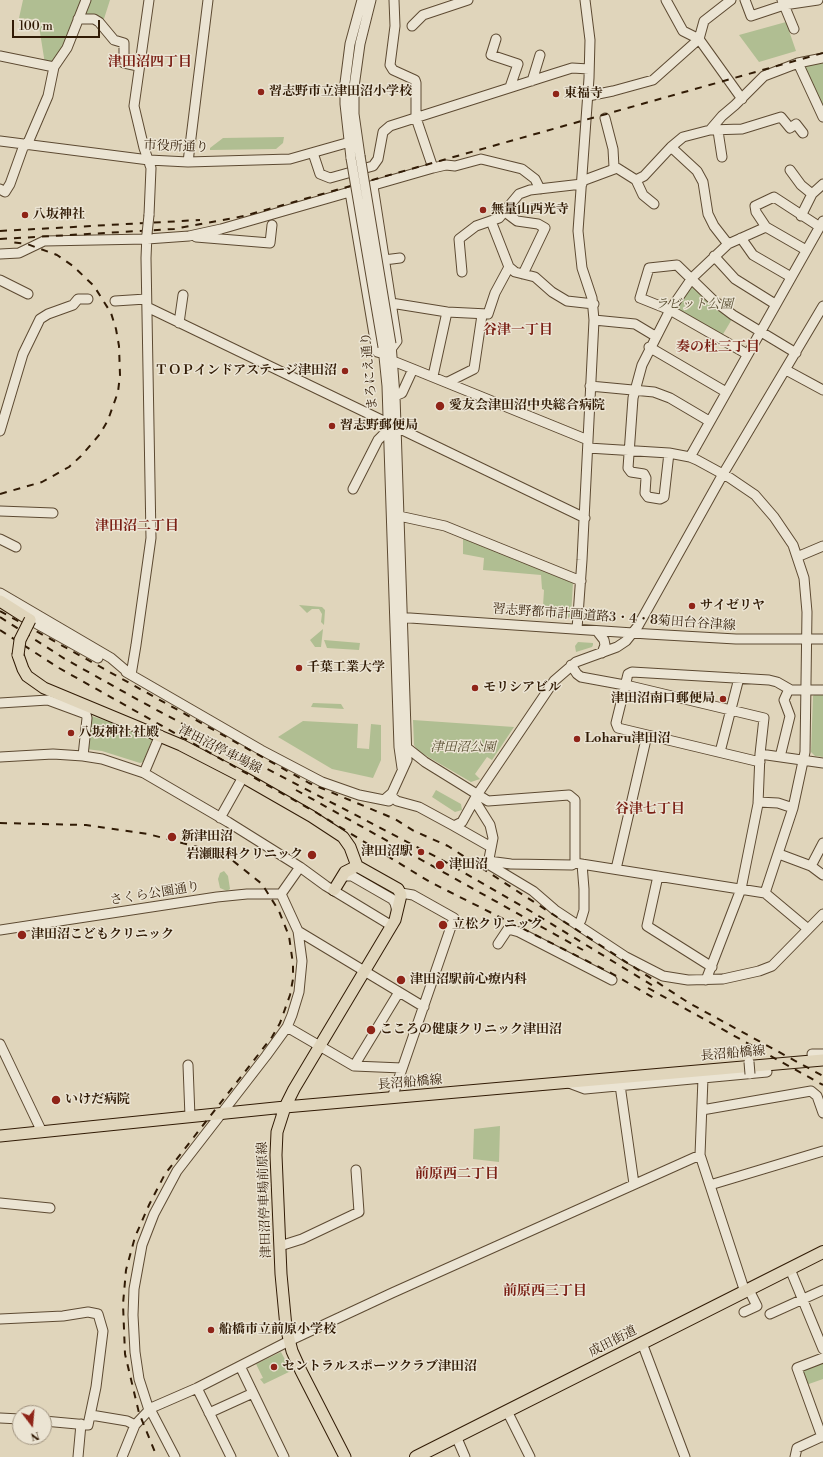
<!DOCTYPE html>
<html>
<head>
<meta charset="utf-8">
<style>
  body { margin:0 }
  #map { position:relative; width:823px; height:1457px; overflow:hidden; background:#e0d5bb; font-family:"Libre Bodoni",serif }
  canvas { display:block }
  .north { position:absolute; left:12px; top:1405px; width:40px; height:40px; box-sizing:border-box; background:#ebe4d3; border:1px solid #a19481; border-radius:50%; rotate:164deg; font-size:11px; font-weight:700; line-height:16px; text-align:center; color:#311b05 }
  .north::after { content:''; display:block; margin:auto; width:14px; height:18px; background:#8f2418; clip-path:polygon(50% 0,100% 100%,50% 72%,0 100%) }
  .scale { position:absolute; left:12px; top:20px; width:88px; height:18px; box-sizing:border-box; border:2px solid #311b05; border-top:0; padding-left:5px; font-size:12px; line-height:14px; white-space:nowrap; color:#311b05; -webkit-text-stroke:3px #ebe4d3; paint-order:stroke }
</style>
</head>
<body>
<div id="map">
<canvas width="823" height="1457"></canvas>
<div class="north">N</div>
<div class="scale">100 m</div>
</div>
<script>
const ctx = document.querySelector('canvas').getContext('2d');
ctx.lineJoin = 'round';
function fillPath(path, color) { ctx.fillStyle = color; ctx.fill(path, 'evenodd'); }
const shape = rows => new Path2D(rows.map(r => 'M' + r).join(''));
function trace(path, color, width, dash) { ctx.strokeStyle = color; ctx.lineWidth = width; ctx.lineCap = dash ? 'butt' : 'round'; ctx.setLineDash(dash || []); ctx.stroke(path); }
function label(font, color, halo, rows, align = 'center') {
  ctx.font = font + ' "Libre Bodoni","Noto Serif JP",serif'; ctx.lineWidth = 3; ctx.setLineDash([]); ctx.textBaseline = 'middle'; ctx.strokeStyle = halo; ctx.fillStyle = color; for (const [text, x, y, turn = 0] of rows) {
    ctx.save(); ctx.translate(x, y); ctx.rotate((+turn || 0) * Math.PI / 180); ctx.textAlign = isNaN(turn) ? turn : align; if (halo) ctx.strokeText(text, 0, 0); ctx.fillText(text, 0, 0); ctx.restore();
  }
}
fillPath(shape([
  [23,0,110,0,103,22,78,17,54,65,45,64,38,20,19,18],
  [786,22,796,51,759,62,739,35],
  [823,59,823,110,806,75,804,65],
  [284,137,283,143,276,149,210,150,210,148,223,138],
  [692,285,732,319,722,336,676,310,675,305],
  [463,538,573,583,571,616,568,618,545,617,546,606,543,606,544,590,542,589,541,575,483,570,484,558,463,554],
  [299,605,322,607,325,610,324,625,321,622,322,614,319,609,312,609,307,613],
  [323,629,321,647,315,647,310,640],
  [324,640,360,643,359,650,327,648],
  [578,642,593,643,593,645,592,647,576,652,575,646],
  [817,692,823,692,823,757,815,756,811,752,813,696],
  [313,703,341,704,344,709,311,707],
  [89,715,151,737,152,740,143,762,140,763,102,751,86,749],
  [413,720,514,727,492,760,487,757,475,774,480,779,471,782,418,751,414,745],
  [303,721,358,724,357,748,369,749,371,724,381,725,381,760,373,778,332,769,278,737],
  [436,790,461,804,462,810,455,812,432,797],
  [224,871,228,876,230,889,227,891,220,888,218,879,220,873],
  [500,1126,499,1162,473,1159,474,1129],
  [281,1352,291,1371,264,1384,260,1379,263,1378,256,1364],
  [823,1361,823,1379,806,1385,801,1372,803,1369]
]), '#b0be92');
const minor = shape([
  [394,0,395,26,390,65,393,70,415,80,416,83,416,118,433,168],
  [666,0,683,31,699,39,742,99],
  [745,0,751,16,784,5,818,0],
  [782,0,794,29],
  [78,19,94,19,99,22,114,40,124,43,124,63,138,66],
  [412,26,423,15,468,0],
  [496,39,491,55,518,64,510,87],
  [0,56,54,67],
  [798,63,823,117],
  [532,81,540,55],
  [588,96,613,91,653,80,699,39,704,21,731,0],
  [605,118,613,149,614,167],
  [710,130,742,129,781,117,790,128,796,124,803,133],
  [718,131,722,157],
  [0,141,149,160,188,162,290,159,357,140],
  [27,145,48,96,54,67,67,48,86,0],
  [671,147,697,171,703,182,708,214,714,226,728,244],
  [313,153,320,174,330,178,373,166,378,159,383,132,390,126,556,73,572,68,589,69],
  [360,156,354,114,354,87,360,44,371,0],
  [351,158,345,104,345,83,350,44,362,0],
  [188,162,208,0],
  [790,170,801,185,812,194],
  [636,180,644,176,671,147,683,137,710,130,722,116,735,105,764,76,798,63,823,58],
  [582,181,617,168,636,180,643,195,654,204],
  [373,186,397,341,391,349],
  [0,189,5,192,10,184,24,145],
  [350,192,377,352,384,354],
  [505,212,517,221,538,224,545,228,523,274],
  [149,215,151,168,144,148,134,106,149,0],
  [801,216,812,194,823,184],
  [491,221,509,267,515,272,535,277,552,292,567,301,594,304],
  [196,237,270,243,272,225],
  [741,238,753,255,791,277],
  [806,250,766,227,756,212,755,206,774,197,820,227],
  [0,254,19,253,44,241,147,239,189,236,221,229,433,168,446,165,455,166,481,159,522,169,535,179,540,189],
  [714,256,735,279,775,304],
  [384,260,400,258],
  [462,272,459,239,476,226,499,218,519,194,530,190,582,184],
  [0,280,28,294],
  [115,301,146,299],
  [391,303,447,312,488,314,495,293,509,267],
  [147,307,585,518],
  [594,320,635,324,655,336],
  [179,323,183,295],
  [383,347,387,386,399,747,402,768],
  [649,347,726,392],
  [747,354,670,310,640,298,649,268,677,265,713,300,733,315,796,353],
  [393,361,413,369,402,393,395,396],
  [413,369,588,440],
  [786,370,823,390],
  [433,376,447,312],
  [448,382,474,369,482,315],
  [590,386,654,392,670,398,709,421],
  [0,431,23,354,40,319,48,314,73,305,78,299,88,299],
  [588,448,669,453,690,457,697,460,730,478,755,495,774,517,793,545,804,578,807,612,805,752,793,808,765,893],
  [669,453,664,497,660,499,648,497,645,493,646,478,644,474,631,472,628,468,633,398,642,365,670,310,692,278,728,244,766,227],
  [690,457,823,221],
  [353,489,378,440,388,430],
  [0,511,53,513],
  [399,516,445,526,581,581],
  [0,539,16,547],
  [797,557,823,546],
  [0,593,111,658,131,675,136,645,151,538,146,258,147,234],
  [395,617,648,634,736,639,823,639],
  [30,620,98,658],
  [577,629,582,560,594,320,592,298,582,268,578,231,589,78,590,40,585,0],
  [597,631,604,640,605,645,602,653],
  [571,665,577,674,581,677,630,686,764,718,760,754,758,804,741,889,706,980],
  [126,672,261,750,322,782,359,795,389,801],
  [0,703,48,700,86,714,87,718,83,756],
  [406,747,425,762,488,801,569,795,575,800,575,863],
  [720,752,739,678],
  [760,754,823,763],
  [0,757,53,754,83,756,102,759,144,773,228,822,300,867,326,886,392,926],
  [780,757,790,716,784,700,789,689],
  [760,762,618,728,616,723,628,674,632,672,769,680,777,682,791,690,823,690],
  [144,773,160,735],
  [392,793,392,797,397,801,419,807,454,826,462,822,477,795,554,681,576,662,617,647,626,641,638,626,723,474,823,306],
  [384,800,392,793,407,760,395,396,391,344],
  [475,801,490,825,493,838,488,864,533,891,555,910,626,957,663,976,688,980,723,979,759,971,772,966,823,914],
  [758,802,778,803,793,808],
  [220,818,243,777],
  [454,826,491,847],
  [779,854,811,866,823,875],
  [488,861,511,864,572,865,575,863,765,893,808,929],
  [811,866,823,843],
  [616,869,647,735],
  [342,876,352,876,392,899,395,903,397,912],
  [658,876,647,926,712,967],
  [578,925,581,920,584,910,584,889,582,864],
  [0,930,217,897,247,894,281,894,300,867],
  [298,931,424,1007],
  [498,944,508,929,519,932,612,980],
  [287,1027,354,1066,402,1068],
  [0,1044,42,1132],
  [812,1054,823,1054],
  [188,1065,190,1117],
  [354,1066,399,992],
  [703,1078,700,1155,745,1292],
  [569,1083,585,1089,767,1072],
  [620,1085,634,1184],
  [392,1098,454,918,413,895,401,893],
  [702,1110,811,1091,817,1096,823,1113],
  [710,1185,823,1151],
  [0,1203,50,1208],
  [280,1246,302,1239,359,1212,356,1170],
  [790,1269,823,1349],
  [744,1312,757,1306,749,1290],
  [770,1314,823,1290],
  [0,1319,63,1316,88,1312,98,1314,103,1331,96,1387,88,1425,44,1421],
  [642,1343,685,1457],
  [240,1366,284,1457],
  [197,1388,231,1457],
  [150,1409,175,1457],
  [149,1410,139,1379,135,1352,133,1315,134,1289,142,1245,154,1214,177,1171,266,1056,287,1027,292,1015,299,992,302,961,298,931,281,894],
  [507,1411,530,1457],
  [209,1413,253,1393],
  [91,1415,127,1421,135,1425],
  [0,1418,20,1419],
  [456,1436,465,1457],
  [822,1437,797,1368,823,1358],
  [78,1457,81,1424],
  [122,1457,135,1425,151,1408,197,1388,289,1341,392,1293,700,1155],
  [795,1457,797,1448,823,1436]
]);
const major = shape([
  [0,601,30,620],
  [18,655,23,669,27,676,44,688,181,745,243,777,311,816,343,837,350,847,357,866],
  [334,890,345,872,357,866,398,889,401,895,395,920,294,1089,285,1107,277,1132,276,1155,281,1274,286,1327,292,1351,301,1371,345,1457],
  [0,1136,285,1107,823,1060]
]);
const highway = shape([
  [416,1457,823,1252]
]);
trace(minor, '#5d4a32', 11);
trace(major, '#311b05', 13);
trace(highway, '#311b05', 14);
trace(minor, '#ebe4d3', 9);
trace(major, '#e0d5bb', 11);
trace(highway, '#e0d5bb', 12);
trace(shape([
  [0,231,200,220],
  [0,239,174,229,244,216,823,53],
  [0,494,42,482,69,467,81,456,100,434,108,420,118,392,120,375,119,346,116,329,111,313,94,286,73,266,57,255,27,244,11,242],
  [0,611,309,783,395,819,414,831,448,846,689,1003,823,1076],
  [0,617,65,659,142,702,248,759,442,860,532,912,655,987],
  [0,630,59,668,317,813,430,882,611,973,654,998],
  [296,790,583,950],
  [0,823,86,825,148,834,209,850,232,860,262,884,279,911,289,936,293,964,293,979,290,995,280,1023,272,1037,165,1174,149,1205,135,1237,126,1270,123,1304,125,1354,139,1413,157,1457],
  [648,988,823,1085]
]), '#311b05', 2, [7, 7]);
const minorBridge = shape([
  [360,156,391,344],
  [351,158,383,347],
  [147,234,149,215],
  [749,1062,750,1074]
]);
const majorBridge = shape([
  [18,655,20,640,30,620]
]);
trace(minorBridge, '#5d4a32', 11, []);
trace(majorBridge, '#311b05', 13, []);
trace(minorBridge, '#ebe4d3', 9);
trace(majorBridge, '#e0d5bb', 11);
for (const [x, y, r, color] of [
  [261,92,4,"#8f2418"],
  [556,94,4,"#8f2418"],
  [483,210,4,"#8f2418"],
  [25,215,4,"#8f2418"],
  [345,371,4,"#8f2418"],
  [440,406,5,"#8f2418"],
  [332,426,4,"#8f2418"],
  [692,606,4,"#8f2418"],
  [299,668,4,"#8f2418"],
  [475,688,4,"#8f2418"],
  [723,699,4,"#8f2418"],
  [71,733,4,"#8f2418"],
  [577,739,4,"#8f2418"],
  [172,837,5,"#8f2418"],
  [421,852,4,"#8f2418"],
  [312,855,5,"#8f2418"],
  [440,865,5,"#8f2418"],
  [443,925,5,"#8f2418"],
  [22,935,5,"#8f2418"],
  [401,980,5,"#8f2418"],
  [371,1030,5,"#8f2418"],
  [56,1100,5,"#8f2418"],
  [211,1330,4,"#8f2418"],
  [274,1367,4,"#8f2418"]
]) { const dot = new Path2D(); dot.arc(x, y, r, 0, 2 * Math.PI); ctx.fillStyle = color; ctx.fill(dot); trace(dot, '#ebe4d3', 1.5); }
label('bold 13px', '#311b05', '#ebe4d3', [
  ["習志野市立津田沼小学校",269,92],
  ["東福寺",564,94],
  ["無量山西光寺",491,210],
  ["八坂神社",33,215],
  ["ＴＯＰインドアステージ津田沼",337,371,"right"],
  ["愛友会津田沼中央総合病院",449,406],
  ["習志野郵便局",340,426],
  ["サイゼリヤ",700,606],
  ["千葉工業大学",307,668],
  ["モリシアビル",483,688],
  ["津田沼南口郵便局",715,699,"right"],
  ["八坂神社 社殿",79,733],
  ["Loharu津田沼",585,739],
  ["新津田沼",181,837],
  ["津田沼駅",413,852,"right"],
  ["岩瀬眼科クリニック",303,855,"right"],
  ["津田沼",449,865],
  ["立松クリニック",452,925],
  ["津田沼こどもクリニック",31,935],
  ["津田沼駅前心療内科",410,980],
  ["こころの健康クリニック津田沼",380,1030],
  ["いけだ病院",65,1100],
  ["船橋市立前原小学校",219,1330],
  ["セントラルスポーツクラブ津田沼",282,1367]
], 'left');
label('13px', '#311b05', '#ebe4d3', [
  ["市役所通り",176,147,2],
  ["まろにえ通り",370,371,-95],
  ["習志野都市計画道路3・4・8菊田台谷津線",614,618,4],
  ["津田沼停車場線",220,750,27],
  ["さくら公園通り",155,894,-9],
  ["長沼船橋線",733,1054,-5],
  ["長沼船橋線",410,1083,-5],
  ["津田沼停車場前原線",265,1200,-92],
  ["成田街道",613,1342,-27]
]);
label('italic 13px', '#574c2f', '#ebe4d3', [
  ["ラビット公園",694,305],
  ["津田沼公園",463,748]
]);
label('bold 14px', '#7a1f14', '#ebe4d3', [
  ["津田沼四丁目",150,63],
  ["谷津一丁目",518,331],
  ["奏の杜三丁目",718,348],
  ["津田沼二丁目",137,527],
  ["谷津七丁目",650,810],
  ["前原西二丁目",457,1175],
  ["前原西三丁目",545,1292]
]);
</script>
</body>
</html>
